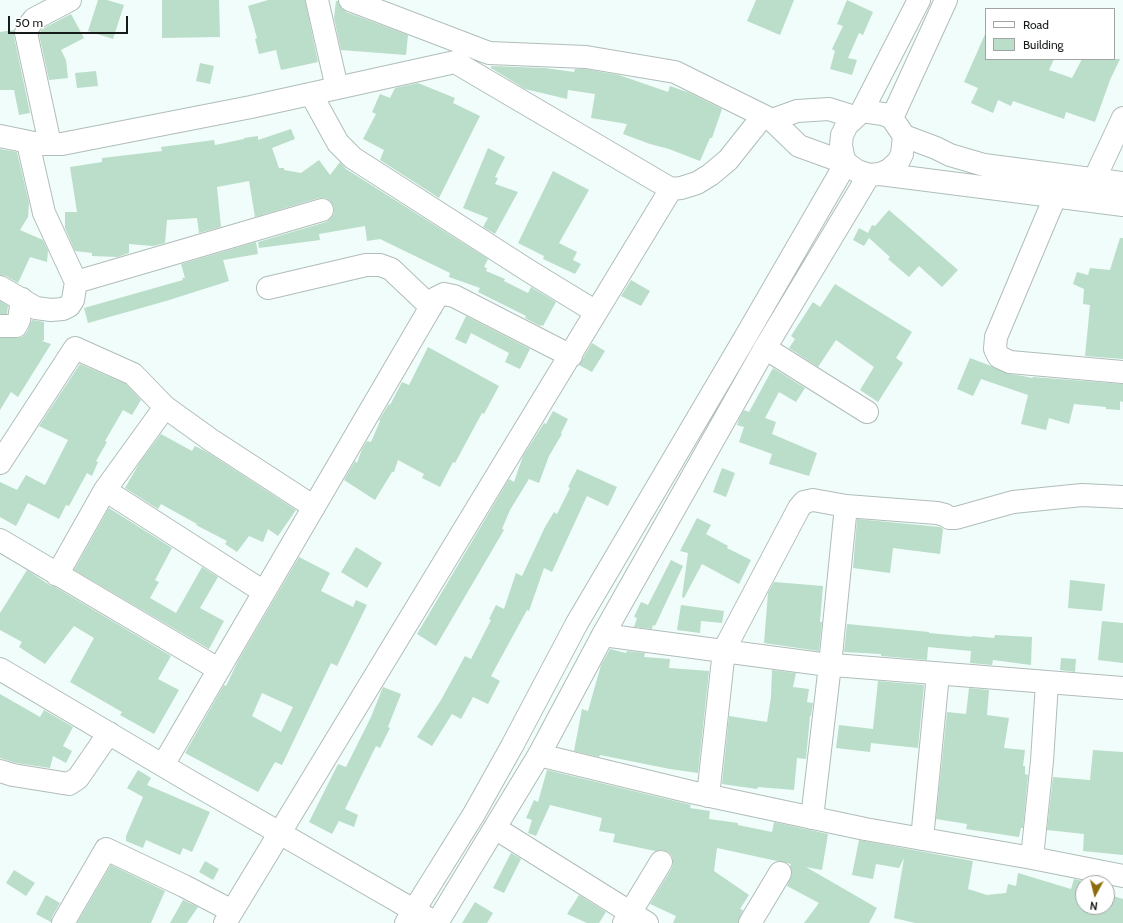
<!DOCTYPE html>
<html>
<head>
<meta charset="utf-8">
<style>
  body { margin:0 }
  #map { position:relative; width:1123px; height:923px; overflow:hidden; background:#f0fdfa; font-family:Cabin,sans-serif }
  canvas { display:block }
  .legend { position:absolute; left:985px; top:8px; width:130px; height:52px; box-sizing:border-box; background:#fff; border:1px solid #a2a4a3; margin:0; padding:5px 7px; list-style:none; font-size:12px; color:#161b1a }
  .legend li { display:flex; align-items:center; gap:8px; height:20px }
  .legend b { width:20px; border:1px solid #a2a4a3 }
  .north { position:absolute; left:1075px; top:875px; width:40px; height:40px; box-sizing:border-box; background:#fff; border:1px solid #a2a4a3; border-radius:50%; rotate:187deg; font-size:11px; font-weight:700; line-height:16px; text-align:center; color:#161b1a }
  .north::after { content:''; display:block; margin:auto; width:14px; height:18px; background:#8d6b0d; clip-path:polygon(50% 0,100% 100%,50% 72%,0 100%) }
  .scale { position:absolute; left:8px; top:16px; width:120px; height:18px; box-sizing:border-box; border:2px solid #161b1a; border-top:0; padding-left:5px; font-size:12px; line-height:14px; white-space:nowrap; color:#161b1a; -webkit-text-stroke:3px #fff; paint-order:stroke }
</style>
</head>
<body>
<div id="map">
<canvas width="1123" height="923"></canvas>
<ul class="legend">
<li><b style="height:5px;background:#fff"></b>Road</li>
<li><b style="height:11px;background:#badeca"></b>Building</li>
</ul>
<div class="north">N</div>
<div class="scale">50 m</div>
</div>
<script>
const ctx = document.querySelector('canvas').getContext('2d');
ctx.lineJoin = 'round';
function fillPath(path, color) { ctx.fillStyle = color; ctx.fill(path, 'evenodd'); }
const shape = rows => new Path2D(rows.map(r => 'M' + r).join(''));
function trace(path, color, width, dash) { ctx.strokeStyle = color; ctx.lineWidth = width; ctx.lineCap = dash ? 'butt' : 'round'; ctx.setLineDash(dash || []); ctx.stroke(path); }
fillPath(shape([
  [98,0,107,0,124,5,113,39,88,31],
  [162,0,219,0,220,37,162,38],
  [268,0,305,0,318,62,281,70,276,50,259,54,255,39,257,38,248,6],
  [756,0,794,0,780,35,747,21],
  [847,0,873,12,863,35,859,33,848,58,857,60,852,75,830,69,835,51,832,49,843,26,837,24],
  [336,1,338,1,341,8,346,12,408,35,406,55,341,50,334,18],
  [71,14,84,38,61,50,66,60,68,78,49,80,39,34,42,29],
  [14,30,14,36,30,113,19,115,14,90,0,90,0,32],
  [986,32,986,59,1054,59,1049,70,1072,78,1082,59,1120,59,1110,80,1095,122,1066,112,1064,119,1013,101,1011,106,998,100,993,113,971,103,978,88,964,82],
  [200,63,214,66,210,84,196,81],
  [491,66,545,68,574,72,575,69,585,69,619,75,668,92,670,86,690,93,722,109,712,138,710,138,700,161,669,149,650,144,623,134,627,124,591,118,595,94,568,90,567,99,525,89,491,68],
  [96,71,98,86,77,88,75,73],
  [418,83,455,98,453,103,480,116,439,198,380,160,384,150,363,139,376,114,372,112,380,94,390,98,395,88],
  [291,129,295,139,272,148,279,168,284,168,284,170,301,173,319,160,330,175,340,162,346,169,488,259,484,267,487,268,486,271,505,279,504,281,528,293,531,287,556,302,543,326,541,325,540,326,525,318,526,316,478,292,480,288,449,277,450,273,380,239,367,241,365,226,319,234,320,240,259,248,258,242,326,222,331,218,334,213,334,207,330,201,325,198,319,198,255,217,249,181,217,187,221,227,199,233,197,218,167,220,165,243,153,246,129,244,129,253,118,257,92,256,92,253,75,251,65,228,65,212,77,212,70,167,102,162,102,158,162,151,161,147,184,144,214,140,215,145,244,139,244,138,258,136,258,140],
  [488,148,505,157,495,177,498,178,495,184,518,192,495,234,483,227,488,218,463,208],
  [0,149,17,152,29,203,28,217,20,230,43,240,48,251,47,262,30,257,18,283,6,276,0,275],
  [553,171,589,190,559,243,577,252,573,260,581,264,575,274,543,259,544,256,518,243],
  [889,210,958,270,942,287,919,266,909,277,888,259,890,257,869,238,864,246,853,240,859,228,868,233,872,225,875,226],
  [1120,238,1123,238,1123,359,1085,356,1090,305,1083,304,1084,289,1073,284,1077,272,1088,275,1090,268,1110,270],
  [256,242,258,254,223,260,229,281,166,301,88,323,84,308,183,280,182,278,185,278,181,264],
  [631,280,650,291,641,306,621,296],
  [835,284,912,332,896,358,903,363,878,402,860,390,874,367,836,340,818,367,789,348,795,339,791,336,813,302,820,307],
  [0,301,8,306,7,314,0,314],
  [466,316,530,349,520,369,505,362,509,353,471,333,466,344,455,339],
  [32,320,44,322,44,340,42,341,51,344,18,397,11,392,0,410,0,338,16,338,22,337,27,332],
  [592,343,605,351,592,372,579,365],
  [428,347,499,386,484,414,482,413,455,463,453,462,440,487,422,478,424,474,398,460,394,472,392,472,375,500,344,480,355,461,357,463,362,449,367,441,371,442,380,421,379,420,389,404,390,405,402,382,409,385],
  [970,358,991,366,1009,374,1023,376,1032,378,1033,377,1123,384,1123,402,1120,401,1120,410,1106,409,1106,407,1074,404,1069,424,1049,418,1046,430,1021,424,1028,395,981,379,973,396,957,389],
  [80,364,126,384,141,400,132,415,123,410,105,441,107,442,96,461,98,462,92,476,87,473,69,506,66,505,59,519,28,503,16,526,0,517,0,482,17,490,26,475,45,485,68,440,39,426],
  [773,368,805,388,796,402,779,392,765,418,776,422,772,434,817,453,809,476,769,464,772,454,739,442,744,427,737,425,739,419,744,410,749,412],
  [553,411,568,419,561,433,562,434,549,456,539,483,529,479,510,510,502,529,504,530,436,646,417,634,509,479,514,482,523,456,544,423,546,424],
  [161,434,192,451,195,446,207,452,296,510,278,536,268,529,263,542,249,536,237,552,225,544,227,541,196,525,197,524,161,504,158,509,125,488,140,462],
  [722,468,735,473,726,497,713,492],
  [577,469,617,487,608,506,587,496,552,572,544,568,529,611,527,610,491,676,500,681,488,704,473,697,461,719,452,714,432,746,417,737,441,700,465,656,471,659,491,620,489,619,496,605,504,609,516,573,522,576,545,527,554,512,557,514,570,488,568,487],
  [109,508,172,548,155,580,159,582,150,598,176,613,202,567,218,577,200,608,224,621,209,649,74,570],
  [697,518,711,525,706,534,728,546,727,548,751,560,739,584,702,564,684,598,682,597,688,553,680,551],
  [857,519,940,527,943,529,940,554,893,548,890,573,853,568],
  [356,547,382,563,367,588,341,572],
  [299,557,330,573,321,591,353,607,356,600,367,605,337,666,331,663,282,765,275,762,258,792,185,753,224,685,226,686,238,661],
  [262,693,293,707,281,732,252,716],
  [671,560,683,566,655,626,653,625,652,629,634,627,637,618,634,617,641,602,648,605],
  [27,570,51,586,55,587,171,656,158,679,179,690,154,734,120,715,122,712,70,682,94,638,74,626,45,664,19,647,22,642,0,630,0,613],
  [1070,580,1105,584,1102,611,1068,608],
  [774,582,823,586,820,622,822,622,819,651,764,643,768,593],
  [681,605,724,611,722,623,701,621,700,633,677,630],
  [1102,621,1123,623,1123,663,1098,660],
  [847,624,929,632,929,633,972,637,972,636,994,638,995,635,1032,637,1031,665,993,660,992,665,970,663,971,651,928,647,927,660,881,656,881,654,844,652],
  [610,649,626,653,627,651,645,653,644,657,670,659,669,668,709,671,698,773,670,769,600,755,599,757,574,751,582,709,588,711,601,665],
  [1061,658,1076,659,1075,672,1060,670],
  [772,670,796,673,793,687,809,689,807,702,813,703,811,716,810,716,806,759,797,758,794,790,758,787,757,789,722,784,729,716,767,722,771,697],
  [878,681,924,685,918,748,871,743,870,752,836,748,839,725,873,729],
  [383,687,401,694,388,727,390,728,380,748,376,746,345,809,358,815,354,827,339,821,332,834,309,822,338,764,346,767,371,717],
  [969,688,989,690,987,715,1009,718,1004,748,1025,750,1023,766,1025,766,1025,774,1028,775,1023,828,1021,828,1019,837,966,829,967,824,936,819,947,712,966,714],
  [0,694,40,717,44,710,73,727,63,746,72,751,66,763,53,756,50,768,16,763,0,758],
  [1093,750,1123,752,1123,855,1083,851,1084,834,1047,830,1053,777,1090,780],
  [138,770,151,778,147,785,210,812,192,852,183,848,180,855,146,840,143,848,126,841,126,836,143,797,127,788],
  [547,770,691,805,690,808,710,811,709,819,738,823,738,825,772,832,774,822,828,834,822,870,806,867,877,908,869,923,804,923,819,903,787,886,792,874,790,866,791,864,717,848,714,871,749,895,740,909,743,910,738,923,673,923,676,916,650,904,672,868,673,863,672,856,668,852,662,850,655,851,613,842,615,834,599,831,602,818,550,805,536,836,528,833,532,820,526,818,534,800,538,802],
  [859,840,973,861,968,889,987,895,1006,893,1008,884,1016,886,1018,873,1071,889,1074,879,1083,881,1083,907,1107,907,1107,894,1123,899,1123,923,915,923,894,918,904,858,899,868,876,864,873,879,852,875],
  [511,853,521,859,504,893,493,888],
  [205,861,219,869,213,880,199,872],
  [111,865,165,891,151,923,77,923],
  [14,870,35,883,26,896,6,883],
  [46,895,60,903,52,917,51,922,36,914],
  [579,895,606,912,599,923,587,923,567,914],
  [183,900,198,907,187,923,170,923],
  [475,902,493,913,487,923,462,923]
]), '#badeca');
const minor = shape([
  [317,0,337,88],
  [350,0,489,53,586,57,675,72,772,120,799,146,846,163],
  [311,94,338,143,353,158,529,271,596,312],
  [772,120,797,111,829,109,854,117],
  [0,136,39,144,62,144,251,107,455,62,671,189],
  [904,136,936,148,950,155,984,165,1123,183],
  [28,143,44,213,76,282,322,210],
  [50,144,26,33,28,27,34,19,70,0],
  [880,174,1123,205],
  [1094,180,1123,118],
  [1055,197,996,337,995,349,999,357,1010,362,1123,372],
  [0,287,36,308,51,310,63,309,69,306,73,300,76,282],
  [268,288,366,265,380,265,391,269,431,307],
  [0,326,16,326,19,320,22,299],
  [765,348,867,412],
  [0,463,75,348,133,374,165,407,211,440,314,507],
  [105,490,264,592],
  [846,506,937,513,945,515,949,518,956,518,1013,502,1082,495,1123,497],
  [0,540,218,669],
  [57,575,105,490,165,407],
  [603,635,821,664,1123,688],
  [0,669,191,782,436,923],
  [539,755,691,792,865,829,1032,858,1123,876],
  [163,765,436,298,444,294,454,296,571,356],
  [0,771,13,775,69,784,78,778,109,733],
  [708,796,724,650,799,508,804,502,813,500,846,506,830,665,812,818],
  [495,828,647,923],
  [922,839,938,674],
  [1032,858,1042,761,1047,683],
  [63,923,106,849,184,886,232,911],
  [225,923,671,189,681,188,697,183,710,175,728,160,763,116],
  [624,923,661,862],
  [750,923,780,873]
]);
const major = shape([
  [862,111,883,114,892,118,904,136,902,154,898,162,889,170,880,174,869,175,857,171,846,163,843,156,841,145,842,135,847,125,862,111],
  [862,111,919,0],
  [892,118,946,0],
  [406,923,474,814,512,746,577,623,746,336,846,163],
  [437,923,539,755,603,635,765,348,869,175]
]);
trace(minor, '#b0bdb9', 24);
trace(major, '#b0bdb9', 24);
trace(minor, '#fff', 22);
trace(major, '#fff', 22);
</script>
</body>
</html>
